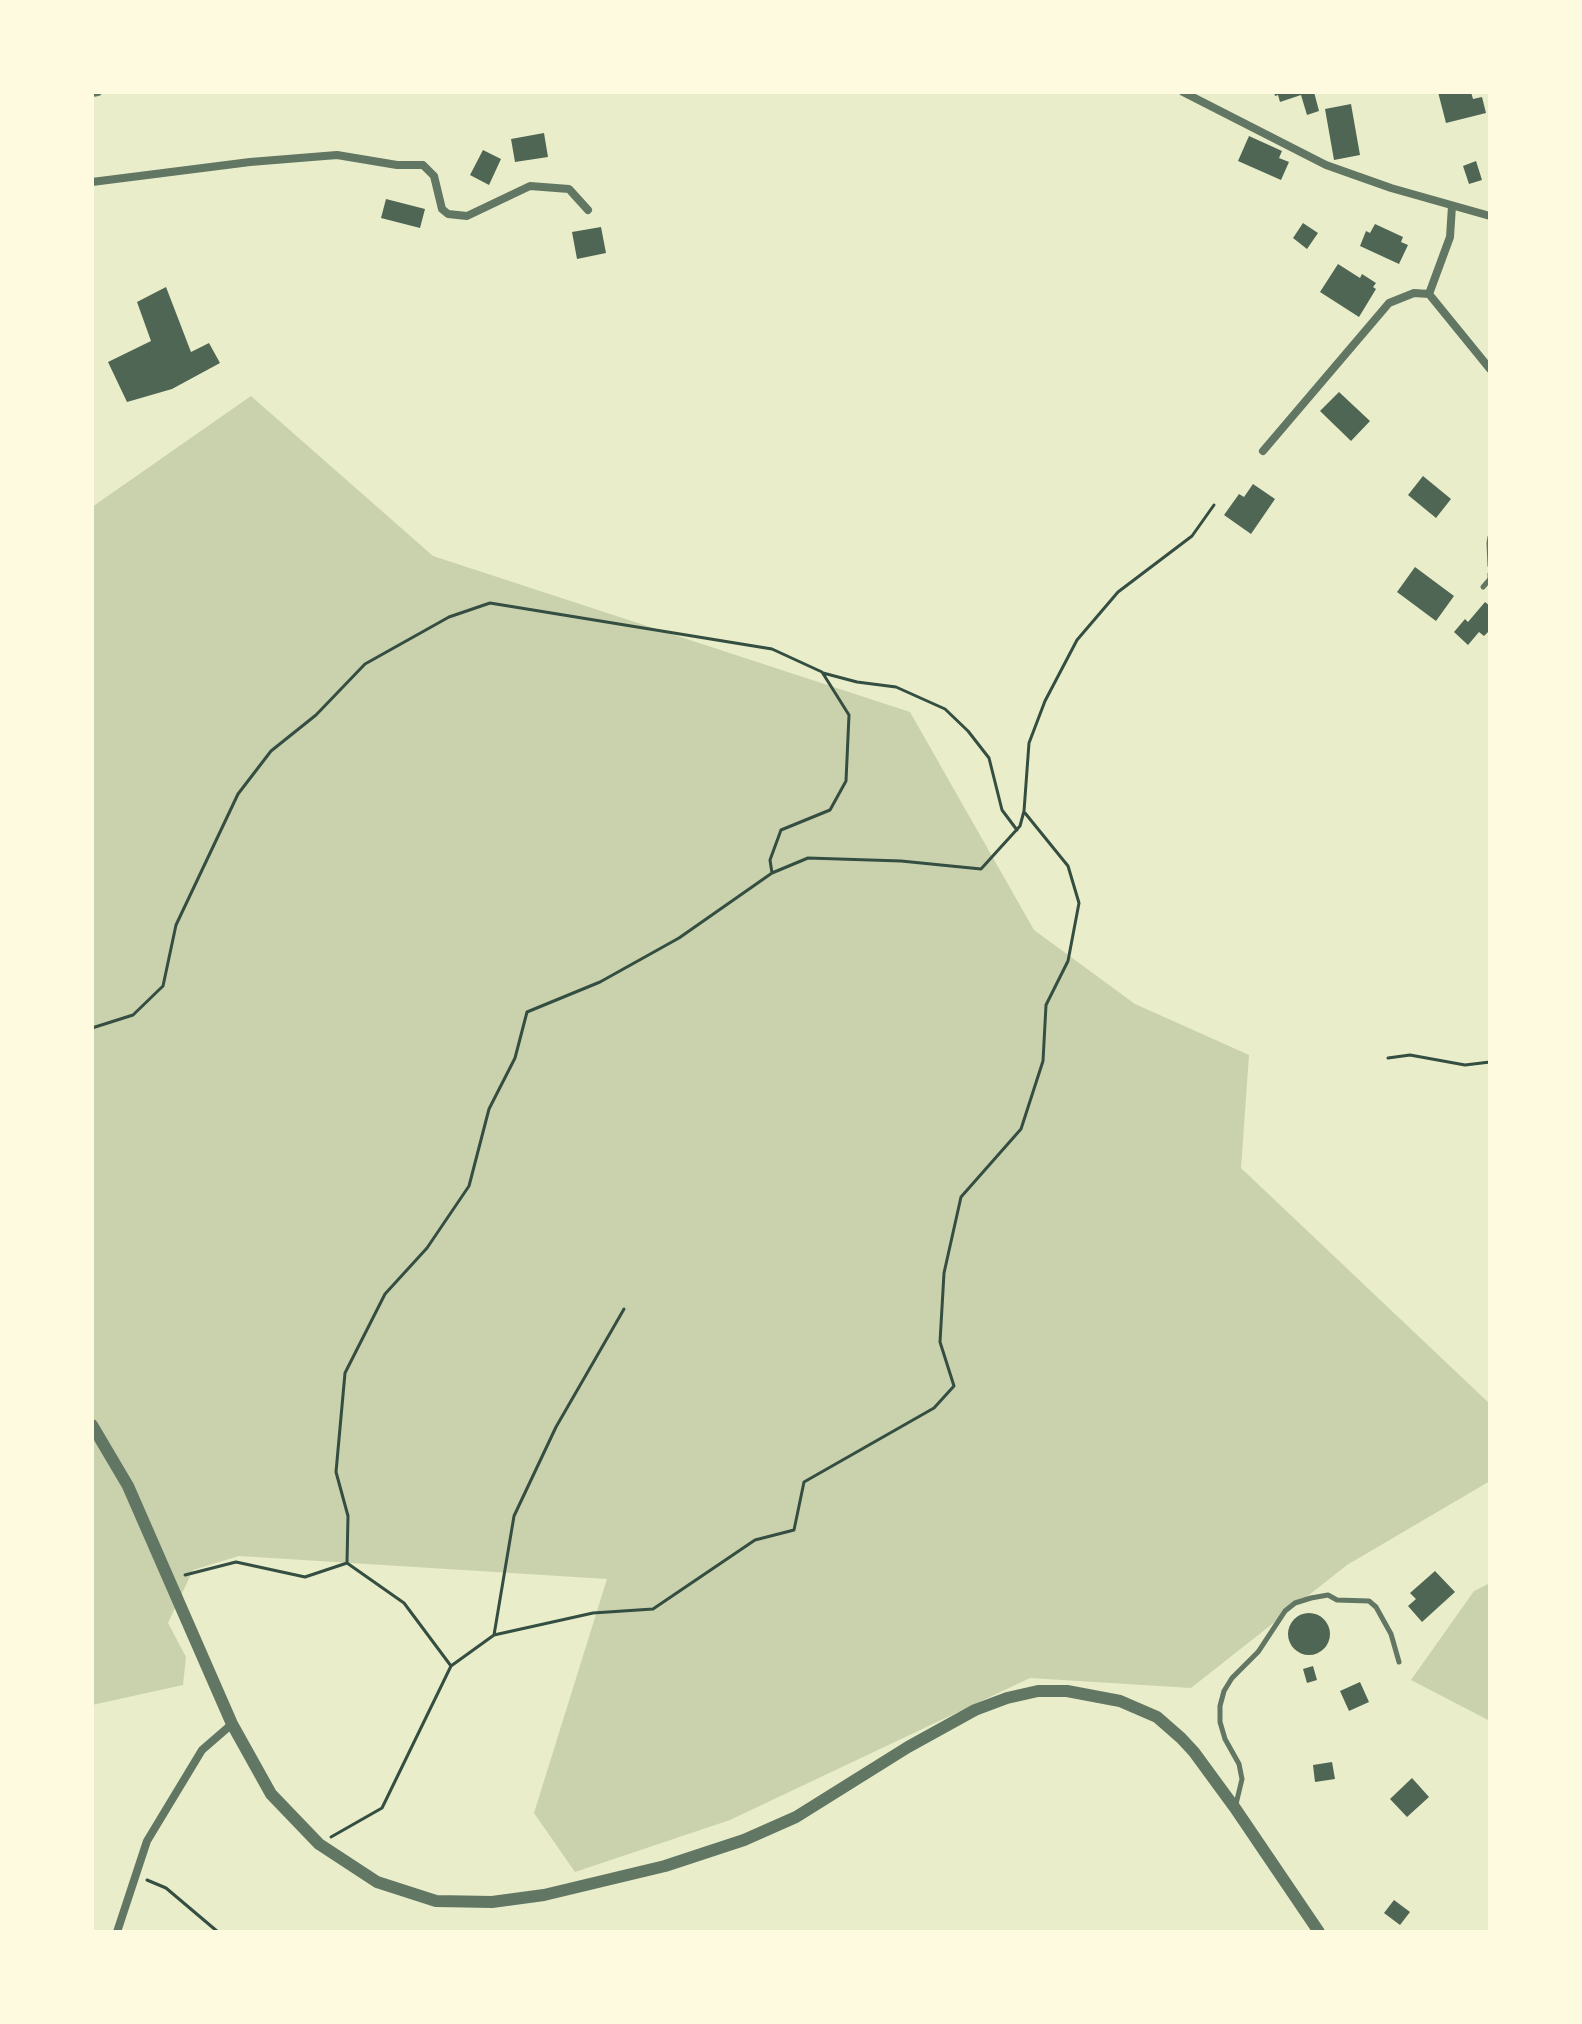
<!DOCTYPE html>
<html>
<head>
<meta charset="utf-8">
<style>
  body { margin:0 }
  #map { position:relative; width:1582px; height:2024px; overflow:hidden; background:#e9edc9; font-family:Barlow,sans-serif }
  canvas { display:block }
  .frame { position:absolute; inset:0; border:94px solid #fefae0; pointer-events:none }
</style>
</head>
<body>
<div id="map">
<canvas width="1582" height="2024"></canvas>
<div class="frame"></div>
</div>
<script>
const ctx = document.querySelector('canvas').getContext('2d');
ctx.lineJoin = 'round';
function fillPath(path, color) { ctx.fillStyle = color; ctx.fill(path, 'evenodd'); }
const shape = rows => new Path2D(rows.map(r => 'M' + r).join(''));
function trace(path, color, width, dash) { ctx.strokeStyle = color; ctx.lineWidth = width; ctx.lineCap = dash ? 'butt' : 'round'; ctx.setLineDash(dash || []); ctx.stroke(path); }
fillPath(shape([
  [251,396,433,556,910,712,1034,930,1135,1004,1249,1055,1241,1168,1490,1404,1490,1481,1347,1565,1191,1688,1030,1678,730,1820,575,1872,534,1813,607,1579,239,1556,193,1570,168,1623,186,1657,183,1685,92,1705,92,507],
  [1490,1583,1490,1721,1411,1680,1474,1591]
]), '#cad2ad');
fillPath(shape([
  [1274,92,1314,92,1319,111,1307,115,1301,95,1280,102,1278,95,1275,96],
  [1438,92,1471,92,1473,99,1482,97,1486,113,1446,123],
  [1351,104,1360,155,1334,160,1325,109],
  [544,133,548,157,515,162,511,139],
  [1249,136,1282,151,1279,158,1289,162,1281,180,1238,161],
  [483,150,501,159,489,185,470,175],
  [1476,161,1482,180,1469,184,1463,166],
  [386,199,425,209,420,228,381,218],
  [1303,223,1318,233,1307,249,1293,238],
  [1375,224,1403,237,1401,242,1408,245,1399,264,1360,246,1366,231,1370,233],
  [601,227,606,253,577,259,572,232],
  [1338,264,1360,278,1362,274,1376,283,1373,287,1376,289,1359,317,1320,292],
  [166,287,191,352,209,343,220,363,172,389,127,402,108,362,151,341,137,302],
  [1339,392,1370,421,1351,441,1320,411],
  [1423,476,1451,499,1436,518,1408,495],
  [1253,484,1275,499,1251,534,1224,515,1239,494,1244,497],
  [1415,567,1454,596,1436,621,1397,592],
  [1485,602,1490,606,1490,630,1484,636,1479,632,1468,645,1454,632,1465,619,1468,622],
  [1435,1571,1455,1592,1422,1622,1408,1606,1416,1599,1410,1593],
  '1288 1634a21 21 0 1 1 42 0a21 21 0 1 1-42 0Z',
  [1313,1666,1317,1680,1307,1683,1303,1669],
  [1360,1682,1369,1702,1349,1711,1340,1691],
  [1332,1762,1335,1779,1315,1782,1313,1765],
  [1412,1778,1429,1797,1407,1817,1390,1799],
  [1394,1900,1410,1912,1400,1925,1384,1913]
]), '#4f6655');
trace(shape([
  [823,673,857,682,896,687,945,709,968,731,989,758,1002,810,1017,830],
  [92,1028,133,1015,163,986,176,925,238,794,271,751,316,715,365,664,449,617,490,603,772,649,822,672,849,715,846,781,830,810,781,830,770,860,772,873],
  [1388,1058,1410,1055,1465,1065,1490,1062],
  [347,1563,348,1516,336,1472,345,1373,385,1294,427,1248,469,1186,489,1109,515,1058,527,1012,600,982,679,938,772,873,808,858,901,861,981,869,1020,826,1024,811,1029,743,1045,701,1077,640,1118,592,1192,536,1214,505],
  [185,1575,236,1562,305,1577,347,1563,404,1603,451,1666,382,1808,331,1837],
  [494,1635,593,1613,653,1609,755,1540,794,1530,804,1482,934,1408,954,1386,940,1342,944,1273,961,1197,1021,1129,1043,1061,1046,1005,1068,961,1079,903,1068,866,1025,813],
  [451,1666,494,1635,514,1516,556,1427,624,1309],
  [147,1880,166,1888,218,1932]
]), '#344e41', 3);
trace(shape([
  [1490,537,1489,543,1490,566],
  [1483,587,1490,579,1490,574],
  [1236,1804,1242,1779,1239,1764,1225,1739,1220,1722,1220,1706,1224,1691,1232,1678,1258,1652,1285,1611,1295,1603,1311,1598,1328,1595,1337,1600,1369,1601,1376,1607,1391,1634,1399,1662]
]), '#617663', 5);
trace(shape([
  [1183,92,1326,165,1391,188,1490,216],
  [92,93,98,92],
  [92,182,250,162,337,155,397,165,423,165,434,176,442,209,448,214,467,216,530,186,569,189,588,210],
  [1429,294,1490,369],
  [1429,294,1450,237,1452,206],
  [1263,451,1389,303,1414,293,1429,294],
  [117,1932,147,1841,202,1750,232,1724]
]), '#617663', 8);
trace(shape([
  [92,1425,128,1486,232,1724,271,1794,319,1844,377,1882,436,1901,492,1902,544,1895,665,1866,744,1840,796,1817,908,1747,975,1710,1007,1698,1038,1691,1067,1691,1120,1701,1157,1717,1181,1738,1194,1752,1235,1808,1319,1932]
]), '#617663', 12);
</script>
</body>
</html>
